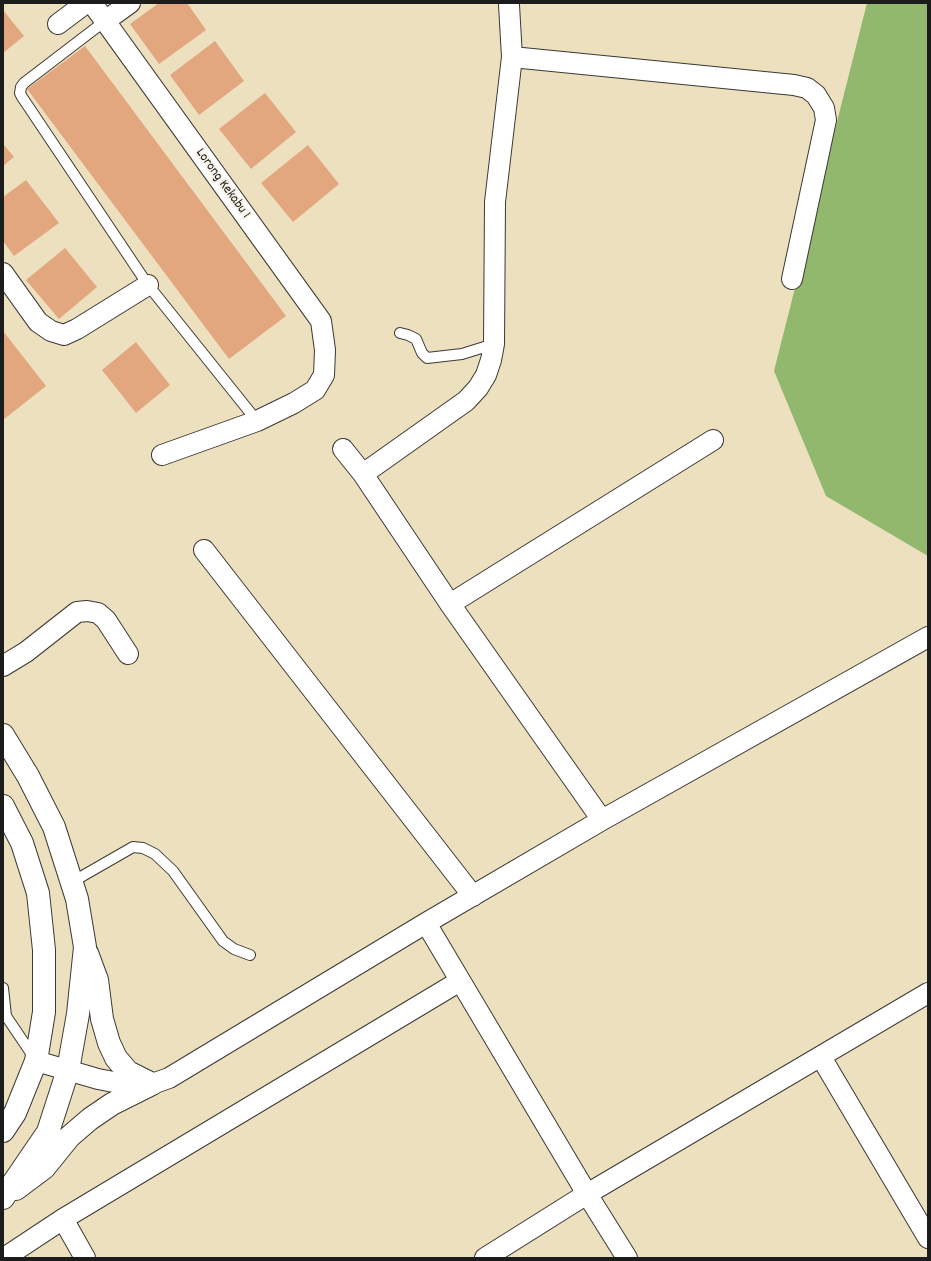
<!DOCTYPE html>
<html>
<head>
<meta charset="utf-8">
<style>
  body { margin:0 }
  #map { position:relative; width:931px; height:1261px; overflow:hidden; background:#ede0bf; font-family:Dekko,sans-serif }
  canvas { display:block }
  .frame { position:absolute; inset:0; border:4px solid #1c1c1c; pointer-events:none }
</style>
</head>
<body>
<div id="map">
<canvas width="931" height="1261"></canvas>
<div class="frame"></div>
</div>
<script>
const ctx = document.querySelector('canvas').getContext('2d');
ctx.lineJoin = 'round';
function fillPath(path, color) { ctx.fillStyle = color; ctx.fill(path, 'evenodd'); }
const shape = rows => new Path2D(rows.map(r => 'M' + r).join(''));
function trace(path, color, width, dash) { ctx.strokeStyle = color; ctx.lineWidth = width; ctx.lineCap = dash ? 'butt' : 'round'; ctx.setLineDash(dash || []); ctx.stroke(path); }
function label(font, color, halo, rows, align = 'center') {
  ctx.font = font + ' Dekko,sans-serif'; ctx.lineWidth = 4; ctx.setLineDash([]); ctx.textBaseline = 'middle'; ctx.strokeStyle = halo; ctx.fillStyle = color; for (const [text, x, y, turn = 0] of rows) {
    ctx.save(); ctx.translate(x, y); ctx.rotate((+turn || 0) * Math.PI / 180); ctx.textAlign = isNaN(turn) ? turn : align; if (halo) ctx.strokeText(text, 0, 0); ctx.fillText(text, 0, 0); ctx.restore();
  }
}
fillPath(shape([
  [867,3,928,3,928,556,826,496,774,371]
]), '#91b86d');
fillPath(shape([
  [159,3,187,3,206,30,159,64,130,24],
  [3,10,24,36,3,53],
  [215,41,244,81,199,115,170,75],
  [85,46,286,316,229,359,27,89],
  [265,93,296,132,251,169,219,129],
  [3,144,14,157,3,166],
  [308,145,339,184,293,222,261,183],
  [26,180,59,223,14,256,3,241,3,197],
  [65,248,97,287,59,319,26,280],
  [3,331,46,386,3,420],
  [136,342,170,385,136,413,102,370]
]), '#e2a77f');
const lane = shape([
  [105,21,24,83,21,87,20,93,22,97,148,285,257,421],
  [400,333,408,335,416,339,422,353,427,358,462,354,494,344],
  [72,882,133,847,143,848,155,854,173,871,223,941,234,949,250,955],
  [3,988,6,1016,35,1059]
]);
const street = shape([
  [92,3,321,321,325,350,324,375,315,390,294,403,257,421,162,455],
  [105,21,130,3],
  [58,24,86,3],
  [512,57,794,85,807,88,816,95,824,108,826,120,792,279],
  [3,273,38,322,51,331,64,335,77,329,148,285],
  [343,449,363,474,450,604,602,820],
  [363,474,466,401,478,388,486,375,491,360,494,344,495,202,512,57,509,5],
  [204,550,473,896],
  [450,604,713,440],
  [3,666,26,652,77,612,87,611,98,613,106,620,128,654],
  [426,923,587,1194,627,1258],
  [821,1057,928,1238],
  [36,1061,98,1079,124,1084,152,1084,169,1078,426,923,602,820,928,637],
  [63,1219,85,1258],
  [4,1258,63,1219,460,981],
  [485,1258,587,1194,928,993]
]);
const highway = shape([
  [3,735,28,776,54,827,77,899,85,947,78,1014,68,1070,48,1132,3,1198],
  [3,806,22,843,38,893,44,950,44,1012,36,1061,15,1113,3,1131],
  [87,953,97,980,102,1019,109,1043,116,1058,128,1072,152,1084],
  [16,1189,44,1168,69,1137,90,1119,112,1104,152,1084]
]);
trace(lane, '#3b3934', 12);
trace(street, '#3b3934', 22);
trace(highway, '#3b3934', 24);
trace(lane, '#fff', 10);
trace(street, '#fff', 20);
trace(highway, '#fff', 22);
label('14px', '#1c1c1c', '#f7f3e8', [
  ["Lorong Kekabu 1",222,184,54]
]);
</script>
</body>
</html>
